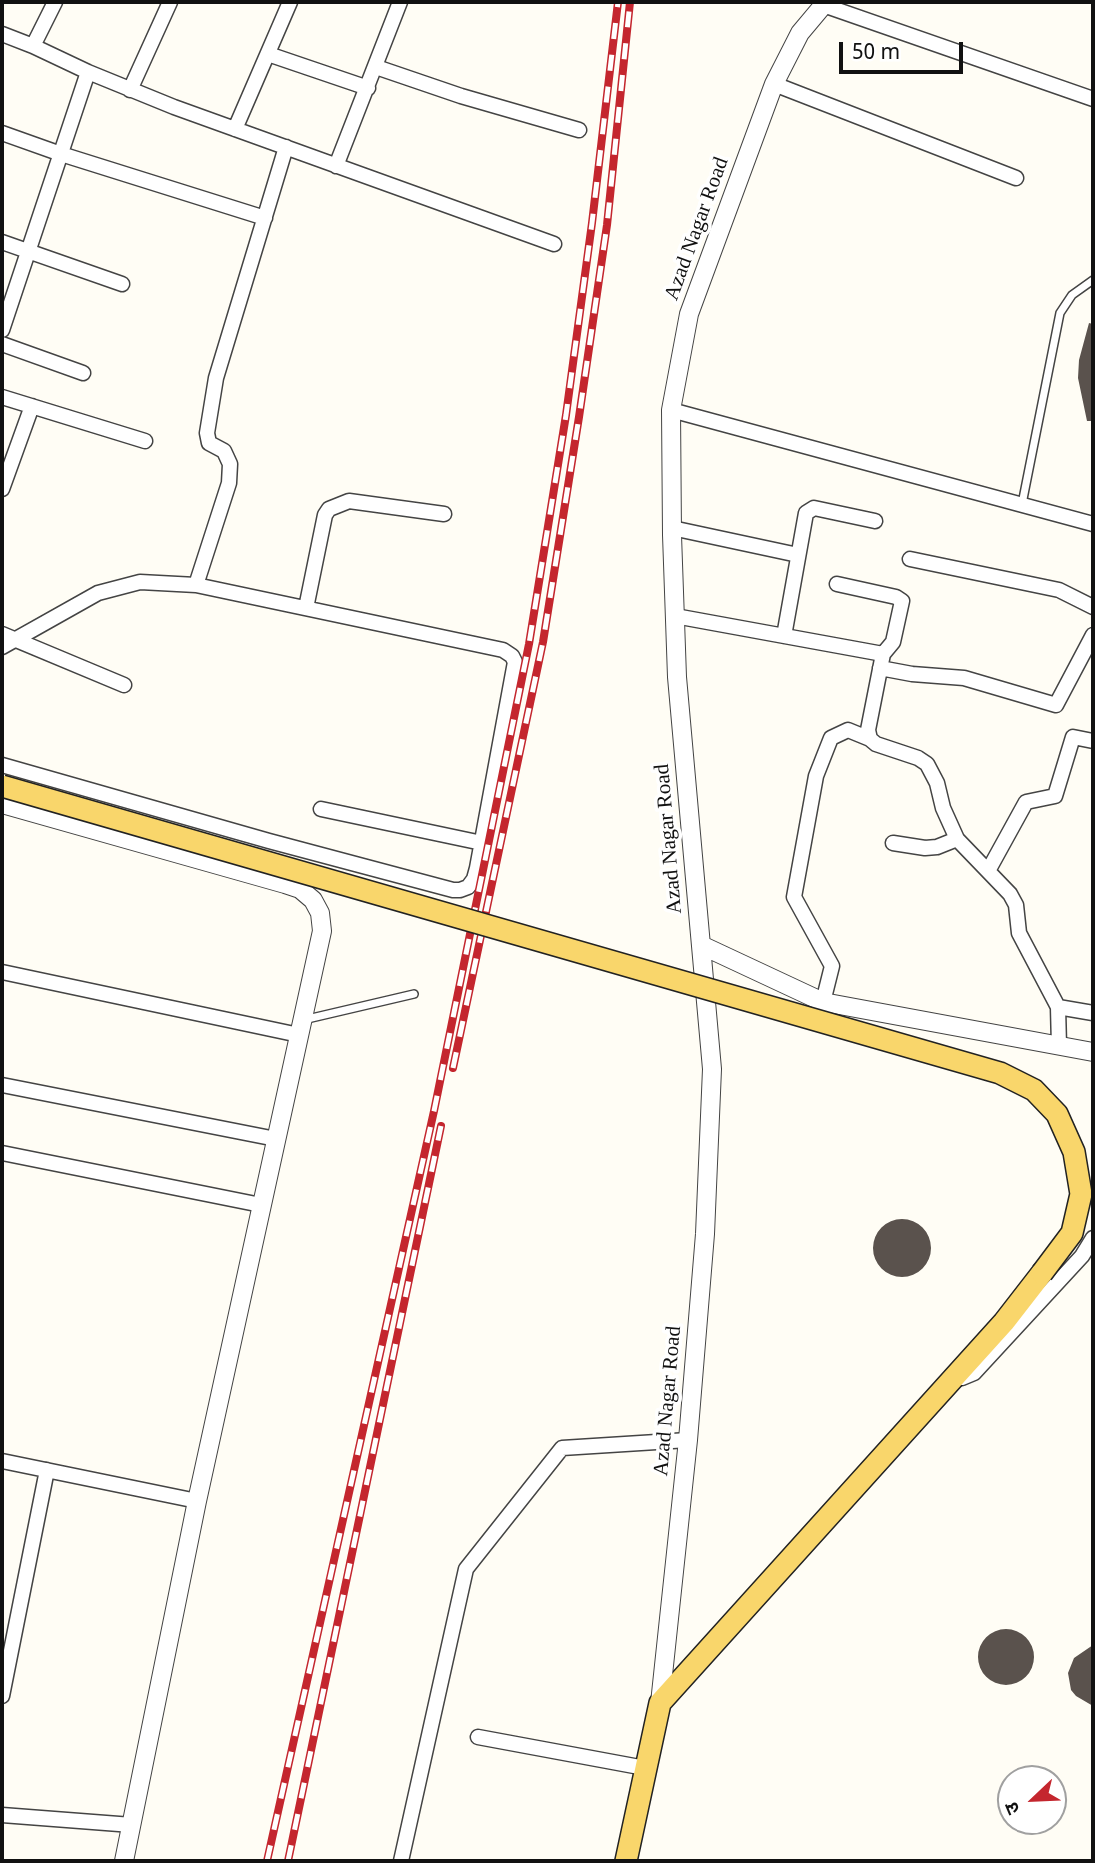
<!DOCTYPE html>
<html>
<head>
<meta charset="utf-8">
<style>
  body { margin:0 }
  #map { position:relative; width:1095px; height:1863px; overflow:hidden; background:#fffdf5; font-family:Georgia,"Noto Sans Devanagari",serif }
  canvas { display:block }
  .frame { position:absolute; inset:0; border:4px solid #111; pointer-events:none }
  .north { position:absolute; left:997px; top:1765px; width:70px; height:70px; box-sizing:border-box; background:#fff; border:2px solid #a0a0a0; border-radius:50%; rotate:247deg; font-size:19px; font-weight:700; line-height:28px; text-align:center; color:#111 }
  .north::after { content:''; display:block; margin:auto; width:24px; height:32px; background:#c4262e; clip-path:polygon(50% 0,100% 100%,50% 72%,0 100%) }
  .scale { position:absolute; left:839px; top:42px; width:124px; height:32px; box-sizing:border-box; border:4px solid #111; border-top:0; padding-left:9px; font-size:21px; line-height:24px; white-space:nowrap; color:#111; -webkit-text-stroke:5px #fff; paint-order:stroke }
</style>
</head>
<body>
<div id="map">
<canvas width="1095" height="1863"></canvas>
<div class="frame"></div>
<div class="north">उ</div>
<div class="scale">50 m</div>
</div>
<script>
const ctx = document.querySelector('canvas').getContext('2d');
ctx.lineJoin = 'round';
function fillPath(path, color) { ctx.fillStyle = color; ctx.fill(path, 'evenodd'); }
const shape = rows => new Path2D(rows.map(r => 'M' + r).join(''));
function trace(path, color, width, dash) { ctx.strokeStyle = color; ctx.lineWidth = width; ctx.lineCap = dash ? 'butt' : 'round'; ctx.setLineDash(dash || []); ctx.stroke(path); }
function label(font, color, halo, rows, align = 'center') {
  ctx.font = font + ' Georgia,serif'; ctx.lineWidth = 7; ctx.setLineDash([]); ctx.textBaseline = 'middle'; ctx.strokeStyle = halo; ctx.fillStyle = color; for (const [text, x, y, turn = 0] of rows) {
    ctx.save(); ctx.translate(x, y); ctx.rotate((+turn || 0) * Math.PI / 180); ctx.textAlign = isNaN(turn) ? turn : align; if (halo) ctx.strokeText(text, 0, 0); ctx.fillText(text, 0, 0); ctx.restore();
  }
}
fillPath(shape([
  [1089,323,1093,324,1093,421,1087,421,1078,378,1079,360],
  '873 1248a29 29 0 1 1 58 0a29 29 0 1 1-58 0Z',
  '978 1657a28 28 0 1 1 56 0a28 28 0 1 1-56 0Z',
  [1093,1645,1093,1706,1076,1696,1071,1690,1068,1673,1074,1658]
]), '#5a524d');
const service = shape([
  [1022,504,1060,313,1072,295,1093,280],
  [303,1020,414,994]
]);
const minor = shape([
  [823,5,1093,99],
  [2,34,33,46,88,72,174,107,554,244],
  [33,46,55,2],
  [268,54,368,88],
  [376,67,461,96,579,130],
  [774,84,1016,178],
  [130,90,170,2],
  [235,129,290,2],
  [2,133,61,154,265,218],
  [336,166,400,2],
  [2,242,122,284],
  [2,330,88,72],
  [2,344,83,373],
  [2,397,145,441],
  [671,410,1093,524],
  [2,489,32,406],
  [672,528,798,555],
  [910,559,1059,590,1093,607],
  [837,584,896,597,902,601,893,642,883,654,868,730,870,739,876,744,918,758,927,764,937,783,943,808,957,839,1010,894,1016,905,1019,933,1058,1007,1059,1046],
  [196,585,229,483,230,464,224,451,209,443,207,433,216,378,286,147],
  [306,608,325,515,329,509,349,501,444,514],
  [675,616,883,654],
  [2,634,124,685],
  [784,636,806,513,814,508,875,521],
  [2,647,98,593,140,582,196,585,503,650,512,656,515,662,477,868,474,879,468,887,460,890,453,890,269,841,2,765],
  [880,668,912,674,964,678,1056,705,1093,635],
  [321,809,482,843],
  [893,843,925,848,937,847,957,839],
  [988,871,1026,802,1055,796,1073,737,1093,741],
  [2,972,299,1035],
  [823,1002,832,966,794,897,816,776,831,738,848,730,870,739],
  [1058,1007,1093,1013],
  [2,1085,276,1139],
  [2,1153,261,1205],
  [957,1374,962,1378,974,1373,1082,1256,1093,1238],
  [2,1461,197,1501],
  [2,1696,47,1470],
  [478,1737,645,1768],
  [2,1815,132,1825],
  [401,1861,466,1569,562,1448,688,1440]
]);
const tertiary = shape([
  [2,804,285,884,300,889,313,900,320,913,322,931,197,1501,124,1861],
  [701,945,823,1002,1093,1052],
  [660,1703,688,1440,705,1234,712,1069,677,677,672,535,671,410,689,314,774,84,800,33,826,2]
]);
const primary = shape([
  [626,1861,660,1703,1004,1322,1042,1273]
]);
trace(service, '#444', 10);
trace(minor, '#444', 17);
trace(tertiary, '#444', 20);
trace(primary, '#222', 24);
trace(service, '#fff', 7);
trace(minor, '#fff', 14);
trace(tertiary, '#fff', 18);
trace(primary, '#f9d66b', 21);
const rail = shape([
  [453,1068,543,642,579,417,607,225,630,2],
  [267,1861,434,1111,529,644,566,415,592,223,618,2],
  [288,1861,441,1126]
]);
trace(rail, '#c4262e', 8);
trace(rail, '#fff', 5, [16]);
const primaryBridge = shape([
  [2,786,1000,1073,1034,1090,1057,1114,1074,1152,1081,1194,1072,1233,1042,1273]
]);
trace(primaryBridge, '#222', 24, []);
trace(primaryBridge, '#f9d66b', 21);
label('21px', '#111', '#fff', [
  ["Azad Nagar Road",697,229,-70],
  ["Azad Nagar Road",669,839,-95],
  ["Azad Nagar Road",668,1401,-85]
]);
</script>
</body>
</html>
